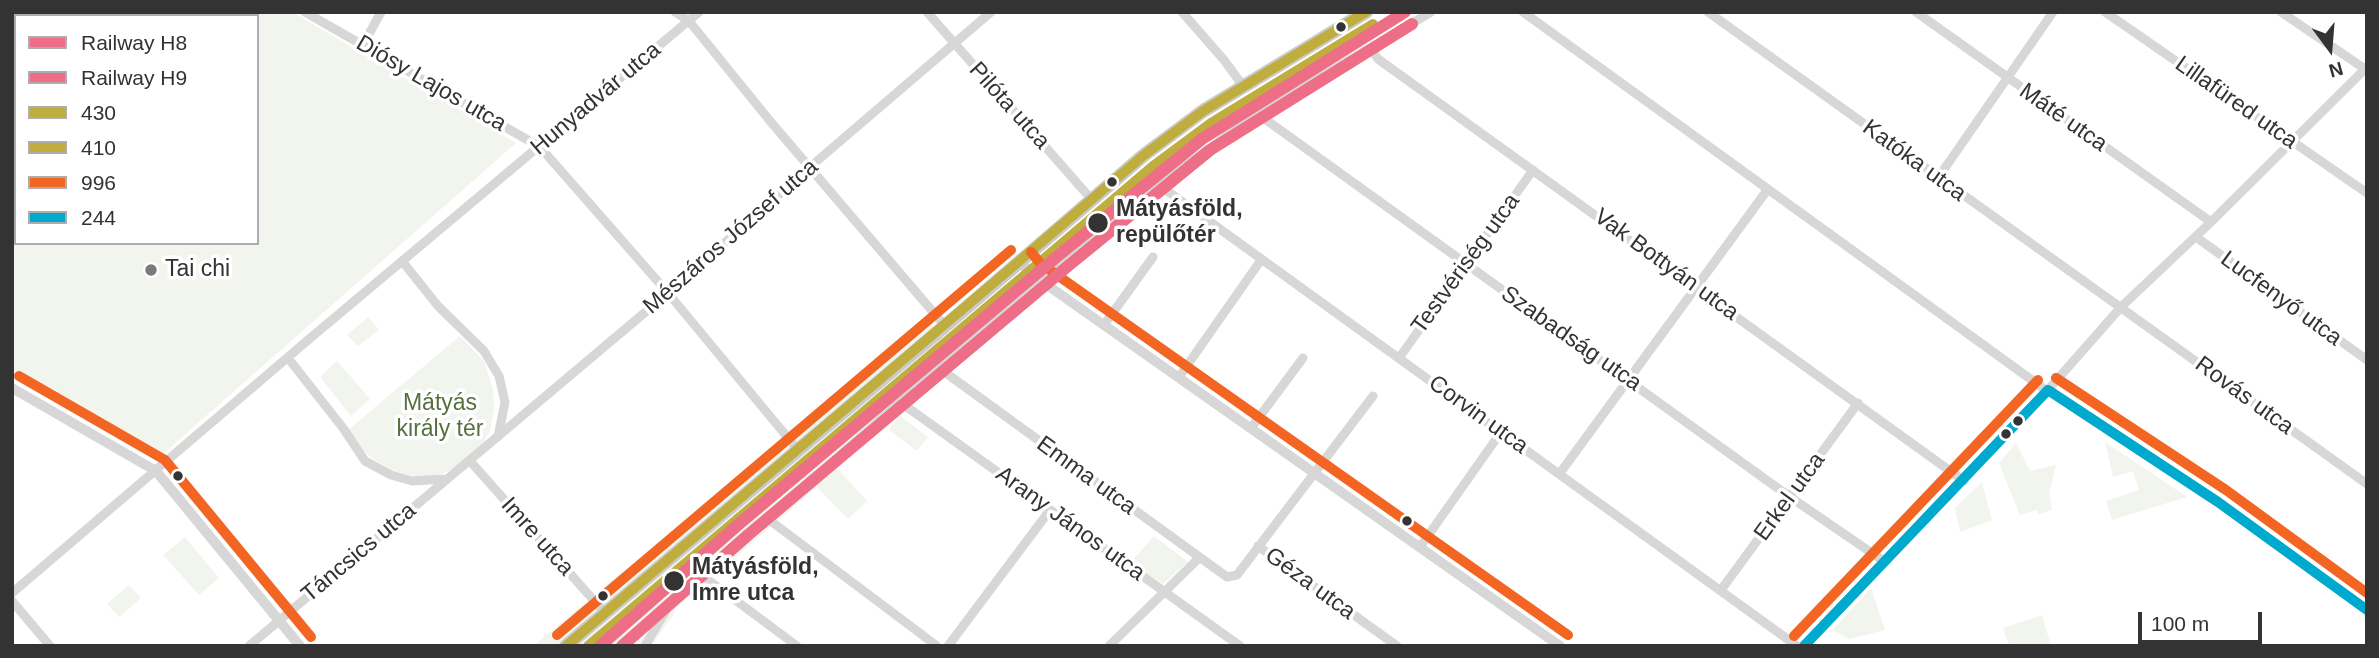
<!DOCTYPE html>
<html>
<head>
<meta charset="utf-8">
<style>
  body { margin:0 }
  #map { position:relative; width:2379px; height:658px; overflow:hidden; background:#fff; font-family:Helvetica,sans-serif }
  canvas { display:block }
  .frame { position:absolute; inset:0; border:14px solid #333; pointer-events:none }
  .legend { position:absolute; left:14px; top:14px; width:245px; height:231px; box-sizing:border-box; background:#fff; border:2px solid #adadad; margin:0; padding:9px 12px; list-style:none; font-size:21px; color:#333 }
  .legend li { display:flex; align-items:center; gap:14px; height:35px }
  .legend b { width:35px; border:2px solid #adadad }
  .north { position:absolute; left:2295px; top:14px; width:70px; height:70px; -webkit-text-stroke:5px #fff; paint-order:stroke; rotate:164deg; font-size:19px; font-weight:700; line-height:28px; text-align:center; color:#333 }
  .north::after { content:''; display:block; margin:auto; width:24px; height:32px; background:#333; clip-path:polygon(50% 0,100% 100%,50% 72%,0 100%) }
  .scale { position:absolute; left:2138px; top:612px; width:124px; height:32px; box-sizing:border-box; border:4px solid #333; border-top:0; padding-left:9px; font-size:21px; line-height:24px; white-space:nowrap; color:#333; -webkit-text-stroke:5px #fff; paint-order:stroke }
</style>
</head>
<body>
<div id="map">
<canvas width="2379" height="658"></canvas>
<div class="frame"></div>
<ul class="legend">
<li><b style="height:9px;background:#ed6e86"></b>Railway H8</li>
<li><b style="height:9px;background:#ed6e86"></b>Railway H9</li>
<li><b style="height:9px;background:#bfad3e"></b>430</li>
<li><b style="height:9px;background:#bfad3e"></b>410</li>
<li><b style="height:9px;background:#f26522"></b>996</li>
<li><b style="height:9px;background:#00a9ce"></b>244</li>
</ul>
<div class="north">N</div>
<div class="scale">100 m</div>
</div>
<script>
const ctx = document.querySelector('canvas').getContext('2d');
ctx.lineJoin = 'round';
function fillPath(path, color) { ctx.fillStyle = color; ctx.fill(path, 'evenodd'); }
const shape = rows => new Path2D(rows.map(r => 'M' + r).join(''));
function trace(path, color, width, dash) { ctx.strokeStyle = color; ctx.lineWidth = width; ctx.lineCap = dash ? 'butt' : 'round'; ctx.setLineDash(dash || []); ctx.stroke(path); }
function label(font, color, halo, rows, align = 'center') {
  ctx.font = font + ' Helvetica,sans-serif'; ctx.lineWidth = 7; ctx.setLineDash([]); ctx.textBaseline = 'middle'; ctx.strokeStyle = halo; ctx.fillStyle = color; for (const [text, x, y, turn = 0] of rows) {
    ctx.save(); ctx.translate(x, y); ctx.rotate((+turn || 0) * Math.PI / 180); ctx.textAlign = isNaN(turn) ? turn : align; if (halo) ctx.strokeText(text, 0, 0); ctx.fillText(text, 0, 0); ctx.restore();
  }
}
fillPath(shape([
  [12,12,292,12,516,143,156,460,12,378],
  [16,16,257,16,257,243,16,243],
  [368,317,379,330,358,346,347,335],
  [927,319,958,356,915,402,908,414,900,408,837,468,867,501,848,519,817,487,675,609,674,614,651,646,533,646],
  [460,336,484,361,493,389,494,409,490,431,481,448,460,466,439,475,419,478,392,470,373,459,358,445,348,430],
  [337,361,370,399,351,416,320,377],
  [899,415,928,437,917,451,889,430],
  [2105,442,2141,466,2187,497,2112,520,2106,501,2139,490,2133,471,2113,477],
  [2016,443,2030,471,2056,465,2049,493,2052,510,2038,514,2037,510,2020,515,1999,463],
  [1982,482,1992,520,1960,532,1955,508],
  [1154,536,1188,562,1163,584,1131,562],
  [185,537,219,578,199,595,163,555],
  [129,585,141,598,119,617,107,604],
  [1871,588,1885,630,1849,639,1832,630],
  [2042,615,2051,646,2009,646,2003,628]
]), '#f1f5ed');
trace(shape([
  [305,12,540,147,668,293,798,450],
  [675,12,689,21,770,121,945,326],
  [927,12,1092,200],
  [1182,12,1224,60,1243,86],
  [1523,12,2047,391],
  [1708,12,2367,484],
  [1916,12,2211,222],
  [2105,12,2367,193],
  [2281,12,2365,69],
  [363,45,381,12],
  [1371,49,1378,59,1964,481],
  [1258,114,1790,497,1885,562],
  [1938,178,2053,12],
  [1159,185,1797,646],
  [2196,237,2367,360],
  [402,261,438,306,484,351,499,376,505,402,498,437],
  [1104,325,1153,257],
  [288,358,343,428,365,461,391,475,412,481,446,479],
  [1399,358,1533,170],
  [939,368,1227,577,1237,575,1373,396],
  [1179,377,1261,260],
  [2048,390,2121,307,2211,222,2367,67],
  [900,402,1240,646],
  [1251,428,1303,358],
  [470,461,605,613],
  [1560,473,1768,189],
  [768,519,937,646],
  [1258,546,1397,646],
  [1420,547,1501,432],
  [703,576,797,646],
  [1721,590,1858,403],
  [12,593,308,340,699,12],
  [12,601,50,646],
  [249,646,668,293,810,167,991,12],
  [645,646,668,607,939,368,1162,182,1258,114,1431,12],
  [948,646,1050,510],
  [1109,646,1198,559]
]), '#d7d7d7', 9);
trace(shape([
  [1020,261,1030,273,1560,646],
  [12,388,156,471,300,646],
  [1804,646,2048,390,2218,502,2367,610]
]), '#d7d7d7', 10);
trace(shape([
  [566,646,945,326,1144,155,1203,111,1366,12]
]), '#cacaca', 14);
trace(shape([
  [566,646,1144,155,1203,111,1366,12]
]), '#bfad3e', 10);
trace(shape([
  [588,646,1153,166,1211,123,1373,24]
]), '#bfad3e', 10);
trace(shape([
  [1031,252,1040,263,1568,635],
  [19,376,165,460,311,637],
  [2056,378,2226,490,2367,593],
  [557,635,1011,250],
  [1794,636,2038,380]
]), '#f26522', 10);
trace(shape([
  [2048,390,2218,502,2367,610],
  [1804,646,2048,390]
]), '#00a9ce', 10);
trace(shape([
  [600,646,739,524,1059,255,1202,139,1405,12]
]), '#ed6e86', 12);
trace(shape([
  [622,646,748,535,1068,266,1210,150,1412,24]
]), '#ed6e86', 12);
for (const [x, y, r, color] of [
  [1341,27,6,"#333"],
  [1112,182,6,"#333"],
  [1098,223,11,"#333"],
  [151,270,7,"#7a7a7a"],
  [2018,421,6,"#333"],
  [2006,434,6,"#333"],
  [178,476,6,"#333"],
  [1407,521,6,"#333"],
  [674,581,11,"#333"],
  [603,596,6,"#333"]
]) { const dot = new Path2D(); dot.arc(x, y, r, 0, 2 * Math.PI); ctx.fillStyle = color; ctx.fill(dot); trace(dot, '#fff', 2.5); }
label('23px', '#333', '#fff', [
  ["Diósy Lajos utca",431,84,30],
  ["Hunyadvár utca",596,99,-40],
  ["Lillafüred utca",2236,103,35],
  ["Pilóta utca",1009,106,48],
  ["Máté utca",2063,118,35],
  ["Katóka utca",1914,161,36],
  ["Mészáros József utca",731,237,-41],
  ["Testvériség utca",1466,264,-54],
  ["Vak Bottyán utca",1666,265,36],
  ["Lucfenyő utca",2281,299,36],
  ["Szabadság utca",1571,339,35],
  ["Rovás utca",2244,396,36],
  ["Corvin utca",1478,415,36],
  ["Emma utca",1086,476,36],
  ["Erkel utca",1790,497,-54],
  ["Arany János utca",1070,524,36],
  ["Imre utca",537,537,48],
  ["Táncsics utca",359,553,-40],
  ["Géza utca",1310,584,36]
]);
label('bold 23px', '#333', '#fff', [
  ["Mátyásföld,",1116,210],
  ["repülőtér",1116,236],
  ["Mátyásföld,",692,568],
  ["Imre utca",692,594]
], 'left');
label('23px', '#333', '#fff', [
  ["Tai chi",165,270]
], 'left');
label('23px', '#56703f', '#fff', [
  ["Mátyás",440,404],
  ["király tér",440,430]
]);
</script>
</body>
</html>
